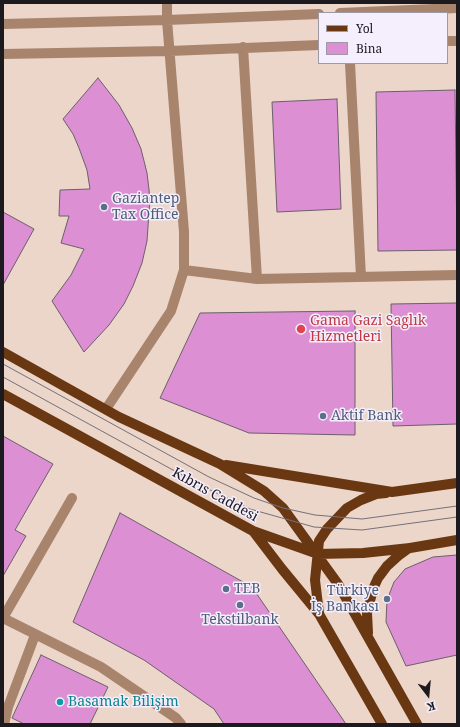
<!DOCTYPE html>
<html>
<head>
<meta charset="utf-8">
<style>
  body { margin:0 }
  #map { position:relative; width:460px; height:727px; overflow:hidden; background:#e8e0ef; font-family:"Noto Serif",serif }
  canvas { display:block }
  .frame { position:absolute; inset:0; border:4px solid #1c191f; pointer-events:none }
  .legend { position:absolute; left:318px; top:12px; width:130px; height:52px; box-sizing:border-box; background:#f5eefd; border:1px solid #9e99a4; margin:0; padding:5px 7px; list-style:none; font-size:12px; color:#1c191f }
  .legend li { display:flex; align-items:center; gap:8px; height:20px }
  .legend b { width:20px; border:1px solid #9e99a4 }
  .north { position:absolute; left:408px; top:675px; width:40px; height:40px; -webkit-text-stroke:3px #f5eefd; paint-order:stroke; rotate:164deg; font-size:11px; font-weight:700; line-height:16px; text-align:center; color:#1c191f }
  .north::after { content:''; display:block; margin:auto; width:14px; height:18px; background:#1c191f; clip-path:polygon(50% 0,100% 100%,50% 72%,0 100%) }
</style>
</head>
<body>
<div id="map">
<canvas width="460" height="727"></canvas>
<div class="frame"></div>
<ul class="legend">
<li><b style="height:5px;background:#693812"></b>Yol</li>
<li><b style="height:11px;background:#dc90d3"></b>Bina</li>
</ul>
<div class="north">K</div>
</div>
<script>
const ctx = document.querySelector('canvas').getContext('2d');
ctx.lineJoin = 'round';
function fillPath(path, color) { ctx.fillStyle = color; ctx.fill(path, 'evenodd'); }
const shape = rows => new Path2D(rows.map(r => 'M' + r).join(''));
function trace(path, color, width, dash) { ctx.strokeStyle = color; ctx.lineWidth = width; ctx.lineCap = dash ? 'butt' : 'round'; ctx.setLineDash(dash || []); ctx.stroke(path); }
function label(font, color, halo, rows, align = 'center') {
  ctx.font = font + ' "Noto Serif",serif'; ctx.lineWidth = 3; ctx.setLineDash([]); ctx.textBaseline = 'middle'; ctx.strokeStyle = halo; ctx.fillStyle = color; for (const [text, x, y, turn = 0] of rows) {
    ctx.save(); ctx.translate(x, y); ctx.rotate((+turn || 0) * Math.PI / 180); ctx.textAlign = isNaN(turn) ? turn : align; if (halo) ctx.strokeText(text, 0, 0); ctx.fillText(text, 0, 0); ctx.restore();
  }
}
fillPath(shape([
  [3,3,457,3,457,724,3,724],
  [319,13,447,13,447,63,319,63]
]), '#ecd5c9');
const building = shape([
  [98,78,119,105,132,128,141,149,147,173,150,198,147,241,142,263,133,286,124,304,109,325,84,352,52,301,71,275,84,249,61,243,69,216,59,216,60,190,90,189,87,170,79,148,73,134,63,119,98,78],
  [455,90,457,250,378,251,376,92,455,90],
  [337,99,341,209,277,212,272,102,337,99],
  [3,212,34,229,3,285,3,212],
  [457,303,457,424,393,426,391,304,457,303],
  [355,311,355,435,249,433,160,398,200,313,355,311],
  [3,436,53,464,15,530,26,536,3,576,3,436],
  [120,513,252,587,346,724,224,724,214,709,144,660,73,622,120,513],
  [457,555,457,655,406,666,386,622,387,600,394,582,405,569,433,557,457,555],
  [41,655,108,687,90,724,24,724,12,718,41,655]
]);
fillPath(building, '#dc90d3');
trace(building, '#6c606a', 1);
trace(shape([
  [340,13,457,8],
  [3,24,167,20,319,14],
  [447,41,457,41],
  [243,47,257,279],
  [3,54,170,51,319,45],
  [350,63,361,277],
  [184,270,257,279,457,275],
  [106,409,171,311,184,270,184,232,167,20,167,3],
  [3,618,101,667,176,718,181,724],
  [3,618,72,498],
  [4,724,8,707,35,635]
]), '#a8846c', 10);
trace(shape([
  [3,352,119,417,220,464,264,491,283,508,338,584,417,724],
  [3,394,253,531,282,569,319,614,382,724],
  [226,465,392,492,457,483],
  [253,531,318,554,363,553,410,548,457,540],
  [319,613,315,580,319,541,327,529,347,508,361,500,376,494,386,493],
  [368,633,367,613,373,589,378,578,387,566,398,556,409,548]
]), '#693812', 10);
trace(shape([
  [3,364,209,477,254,498,283,508,315,515,362,519,457,506],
  [3,377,204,487,250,509,314,527,362,530,457,517]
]), '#75707a', 1);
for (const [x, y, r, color] of [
  [104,207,4,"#5c6f8a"],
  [301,329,5,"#e0444e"],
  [323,416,4,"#5c6f8a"],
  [226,589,4,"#5c6f8a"],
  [387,599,4,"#5c6f8a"],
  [240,605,4,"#5c6f8a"],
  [60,702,4,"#0f9aa8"]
]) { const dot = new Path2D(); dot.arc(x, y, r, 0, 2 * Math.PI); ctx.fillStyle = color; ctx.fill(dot); trace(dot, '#f5eefd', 1.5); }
label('14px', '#4e5e75', '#f5eefd', [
  ["Gaziantep",112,199],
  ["Tax Office",112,215],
  ["Aktif Bank",331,416],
  ["TEB",234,589],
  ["Türkiye",379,591,"right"],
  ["İş Bankası",379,607,"right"],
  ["Tekstilbank",240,620,"center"]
], 'left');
label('14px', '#be3a42', '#f5eefd', [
  ["Gama Gazi Saglık",310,321],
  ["Hizmetleri",310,337]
], 'left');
label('14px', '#1c191f', '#f5eefd', [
  ["Kıbrıs Caddesi",215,495,29]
]);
label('14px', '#0d838f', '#f5eefd', [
  ["Basamak Bilişim",68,702]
], 'left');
</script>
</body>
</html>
